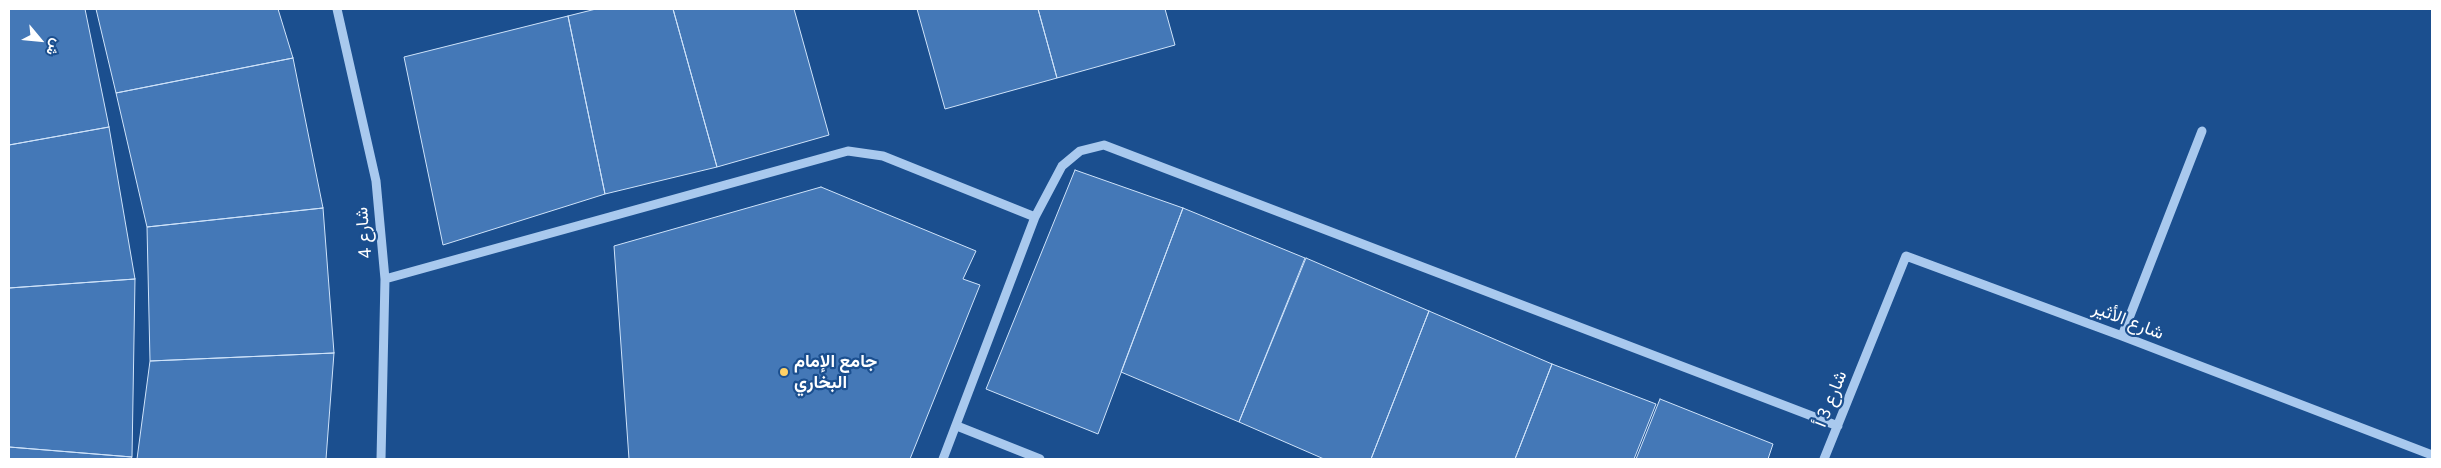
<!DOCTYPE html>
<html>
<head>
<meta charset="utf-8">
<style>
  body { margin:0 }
  #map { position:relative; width:2441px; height:468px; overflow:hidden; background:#1b4f8f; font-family:Figtree,Vazirmatn,sans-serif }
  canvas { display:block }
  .frame { position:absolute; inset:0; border:10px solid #fff; pointer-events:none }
  .north { position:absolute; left:15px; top:15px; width:50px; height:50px; -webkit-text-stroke:4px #1b4f8f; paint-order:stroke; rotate:118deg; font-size:14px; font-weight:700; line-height:20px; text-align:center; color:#fff }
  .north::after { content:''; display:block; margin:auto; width:18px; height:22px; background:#fff; clip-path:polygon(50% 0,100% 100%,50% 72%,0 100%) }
</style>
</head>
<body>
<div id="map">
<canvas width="2441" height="468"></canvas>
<div class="frame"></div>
<div class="north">ش</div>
</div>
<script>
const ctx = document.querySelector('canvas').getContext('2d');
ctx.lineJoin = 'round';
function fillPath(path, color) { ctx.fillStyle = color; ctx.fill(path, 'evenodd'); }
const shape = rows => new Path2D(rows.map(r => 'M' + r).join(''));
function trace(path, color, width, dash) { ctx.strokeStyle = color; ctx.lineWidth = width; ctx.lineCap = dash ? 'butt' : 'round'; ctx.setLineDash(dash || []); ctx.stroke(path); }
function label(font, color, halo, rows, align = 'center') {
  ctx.font = font + ' Figtree,Vazirmatn,sans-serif'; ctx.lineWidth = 4.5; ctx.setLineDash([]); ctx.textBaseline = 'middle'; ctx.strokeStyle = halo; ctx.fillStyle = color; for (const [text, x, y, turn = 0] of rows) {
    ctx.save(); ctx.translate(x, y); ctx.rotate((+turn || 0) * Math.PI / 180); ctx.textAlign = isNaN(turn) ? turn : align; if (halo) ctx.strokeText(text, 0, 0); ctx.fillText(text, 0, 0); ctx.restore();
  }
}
const building = shape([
  [9,9,85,9,109,127,9,145,9,9],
  [96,9,278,9,293,58,116,93,96,9],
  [596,9,673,9,717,167,605,194,568,16,596,9],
  [673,9,794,9,829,135,717,167,673,9],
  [917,9,1038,9,1057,78,945,109,917,9],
  [1038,9,1165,9,1175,45,1057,78,1038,9],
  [568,16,605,194,443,245,404,57,568,16],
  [293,58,323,208,147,227,116,93,293,58],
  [109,127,135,279,9,288,9,145,109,127],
  [1075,170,1183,208,1098,434,986,389,1075,170],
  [821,187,976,251,963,279,980,285,910,459,629,459,614,246,821,187],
  [323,208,334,353,150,361,147,227,323,208],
  [1183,208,1305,258,1239,422,1121,372,1183,208],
  [1306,258,1429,311,1371,459,1324,459,1239,422,1306,258],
  [135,279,132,457,9,447,9,288,135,279],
  [1429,311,1552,364,1515,459,1371,459,1429,311],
  [334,353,326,459,137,459,150,361,334,353],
  [1552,364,1656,404,1634,459,1515,459,1552,364],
  [1660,399,1773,444,1768,459,1636,459,1660,399],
  [9,447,132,457,131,459,9,459,9,447]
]);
fillPath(building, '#4478b7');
trace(building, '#cfe3fa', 1);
trace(shape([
  [337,9,376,181,385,279,381,459],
  [385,279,848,151,883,156,1035,217],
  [2122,336,2202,131],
  [957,426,1040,459],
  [943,459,1035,217,1062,166,1080,151,1104,145,1838,426],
  [1824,459,1906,256,2122,336,2432,455]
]), '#a9c9ee', 9);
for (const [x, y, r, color] of [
  [784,372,5,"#ffd166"]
]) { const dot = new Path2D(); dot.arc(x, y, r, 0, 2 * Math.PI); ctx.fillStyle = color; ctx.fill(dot); trace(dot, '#1b4f8f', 2); }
label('18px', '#fff', '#1b4f8f', [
  ["شارع 4",364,233,-95],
  ["شارع الأثير",2128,321,21],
  ["شارع 3 أ",1831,399,-68]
]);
label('bold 18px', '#fff', '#1b4f8f', [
  ["جامع الإمام",794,362],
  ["البخاري",794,383]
], 'left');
</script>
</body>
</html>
